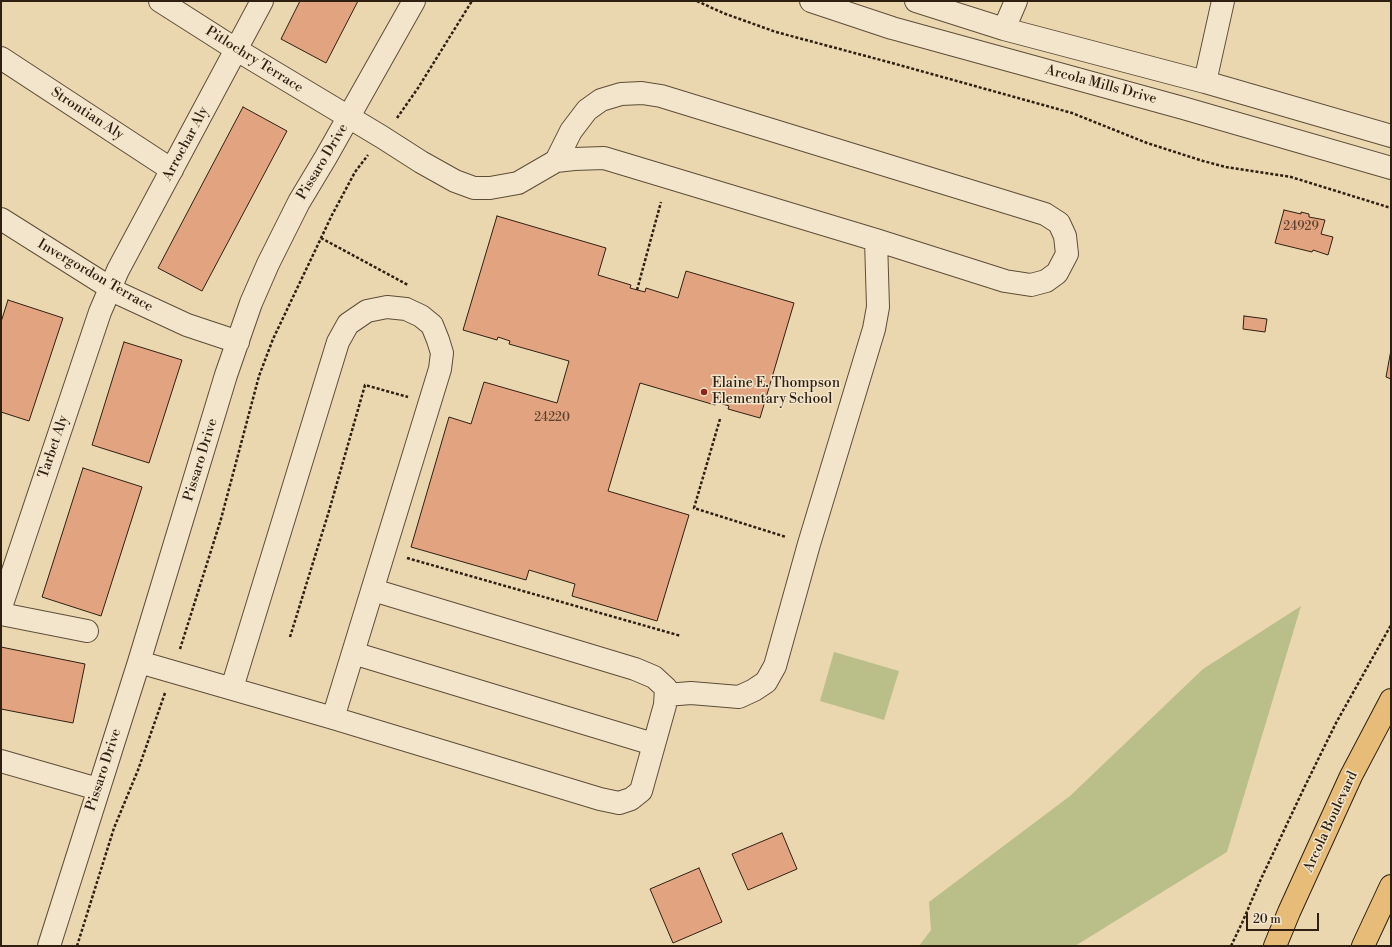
<!DOCTYPE html>
<html>
<head>
<meta charset="utf-8">
<style>
  body { margin:0 }
  #map { position:relative; width:1392px; height:947px; overflow:hidden; background:#ebd7af; font-family:"Libre Bodoni",serif }
  canvas { display:block }
  .frame { position:absolute; inset:0; border:2px solid #2f1f11; pointer-events:none }
  .scale { position:absolute; left:1246px; top:913px; width:73px; height:18px; box-sizing:border-box; border:2px solid #2f1f11; border-top:0; padding-left:5px; font-size:12px; line-height:14px; white-space:nowrap; color:#2f1f11; -webkit-text-stroke:3px #f2e5cb; paint-order:stroke }
</style>
</head>
<body>
<div id="map">
<canvas width="1392" height="947"></canvas>
<div class="frame"></div>
<div class="scale">20 m</div>
</div>
<script>
const ctx = document.querySelector('canvas').getContext('2d');
ctx.lineJoin = 'round';
function fillPath(path, color) { ctx.fillStyle = color; ctx.fill(path, 'evenodd'); }
const shape = rows => new Path2D(rows.map(r => 'M' + r).join(''));
function trace(path, color, width, dash) { ctx.strokeStyle = color; ctx.lineWidth = width; ctx.lineCap = dash ? 'butt' : 'round'; ctx.setLineDash(dash || []); ctx.stroke(path); }
function label(font, color, halo, rows, align = 'center') {
  ctx.font = font + ' "Libre Bodoni",serif'; ctx.lineWidth = 3; ctx.setLineDash([]); ctx.textBaseline = 'middle'; ctx.strokeStyle = halo; ctx.fillStyle = color; for (const [text, x, y, turn = 0] of rows) {
    ctx.save(); ctx.translate(x, y); ctx.rotate((+turn || 0) * Math.PI / 180); ctx.textAlign = isNaN(turn) ? turn : align; if (halo) ctx.strokeText(text, 0, 0); ctx.fillText(text, 0, 0); ctx.restore();
  }
}
fillPath(shape([
  [1301,606,1227,852,1075,946,919,946,931,930,929,902,1070,796,1203,669],
  [834,652,899,671,884,720,820,701]
]), '#babe89');
const building = shape([
  [300,1,358,1,326,63,281,39,300,1],
  [243,107,287,131,202,291,158,268,243,107],
  [1284,210,1301,214,1301,212,1309,214,1309,217,1325,220,1321,234,1333,237,1328,255,1313,250,1312,252,1275,243,1284,210],
  [497,216,606,248,598,275,631,285,630,288,645,292,646,288,678,298,686,271,794,303,760,418,728,409,729,406,716,402,715,405,640,383,608,491,689,515,657,621,572,596,575,584,529,570,526,580,411,547,449,417,471,424,484,382,557,403,569,361,509,344,510,341,498,337,497,340,463,330,497,216],
  [8,300,63,318,29,421,1,412,1,322,8,300],
  [1244,316,1267,319,1265,332,1243,329,1244,316],
  [124,342,182,360,149,463,92,445,124,342],
  [1391,350,1391,379,1386,377,1391,350],
  [83,468,142,487,101,616,42,597,83,468],
  [1,647,85,664,73,723,1,709,1,647],
  [782,833,797,869,748,890,732,854,782,833],
  [699,868,722,922,673,943,650,889,699,868]
]);
fillPath(building, '#e2a480');
trace(building, '#2f1f11', 1);
const minor = shape([
  [160,1,237,50,382,137,421,162,455,181,474,188,490,188,518,183,556,161,574,159,604,158,876,240,1005,281,1031,285,1046,281,1057,273,1067,254,1065,236,1059,223,1045,214,661,96,642,93,621,94,601,100,587,110,571,131,556,161],
  [811,1,892,28,1183,108,1391,168],
  [916,1,1004,29,1205,82,1391,136],
  [1004,29,1016,1],
  [1,58,172,170],
  [1205,82,1223,1],
  [1,219,120,294,187,325,238,342],
  [1,607,100,312,118,270,262,1],
  [1,614,87,631],
  [353,653,653,744],
  [139,662,333,718,600,799,619,803,631,799,641,791,665,705,666,688,654,677,635,669,373,590],
  [232,688,338,342,348,324,367,311,387,307,406,309,421,316,432,325,438,340,442,353,440,369,333,718],
  [666,695,691,693,739,697,754,690,766,682,775,666,809,544,874,329,878,307,876,240],
  [1,761,98,789],
  [49,946,139,662,226,375,251,303,268,264,299,202,326,157,414,1]
]);
const major = shape([
  [1275,946,1289,912,1351,776,1391,700],
  [1363,946,1391,886]
]);
trace(minor, '#5e4d38', 24);
trace(major, '#2f1f11', 24);
trace(shape([
  [697,1,723,13,776,32,892,63,1072,113,1147,143,1203,161,1226,167,1291,177,1391,208],
  [397,118,418,88,472,1],
  [321,238,408,285],
  [637,290,661,202],
  [720,419,694,508,786,537],
  [407,558,681,636],
  [290,637,329,511,365,385,408,397],
  [180,649,221,519,259,376,273,339,332,215,355,172,368,155],
  [77,946,114,828,138,770,165,693],
  [1231,946,1242,923,1260,881,1305,786,1336,723,1391,625]
]), '#2f1f11', 2.5, [3, 2]);
trace(minor, '#f2e5cb', 22);
trace(major, '#e6bc78', 22);
for (const [x, y, r, color] of [
  [704,392,4,"#8f2418"]
]) { const dot = new Path2D(); dot.arc(x, y, r, 0, 2 * Math.PI); ctx.fillStyle = color; ctx.fill(dot); trace(dot, '#f2e5cb', 1.5); }
label('12px', '#5c402d', null, [
  ["24929",1301,227],
  ["24220",552,418]
]);
label('14px', '#2f1f11', '#f2e5cb', [
  ["Pitlochry Terrace",254,60,32],
  ["Arcola Mills Drive",1101,85,15],
  ["Strontian Aly",87,114,33],
  ["Arrochar Aly",186,144,-62],
  ["Pissaro Drive",323,162,-59],
  ["Invergordon Terrace",95,276,30],
  ["Tarbet Aly",54,447,-71],
  ["Pissaro Drive",201,460,-73],
  ["Pissaro Drive",104,770,-72],
  ["Arcola Boulevard",1331,822,-65]
]);
label('14px', '#2f1f11', '#f2e5cb', [
  ["Elaine E. Thompson",712,384],
  ["Elementary School",712,400]
], 'left');
</script>
</body>
</html>
